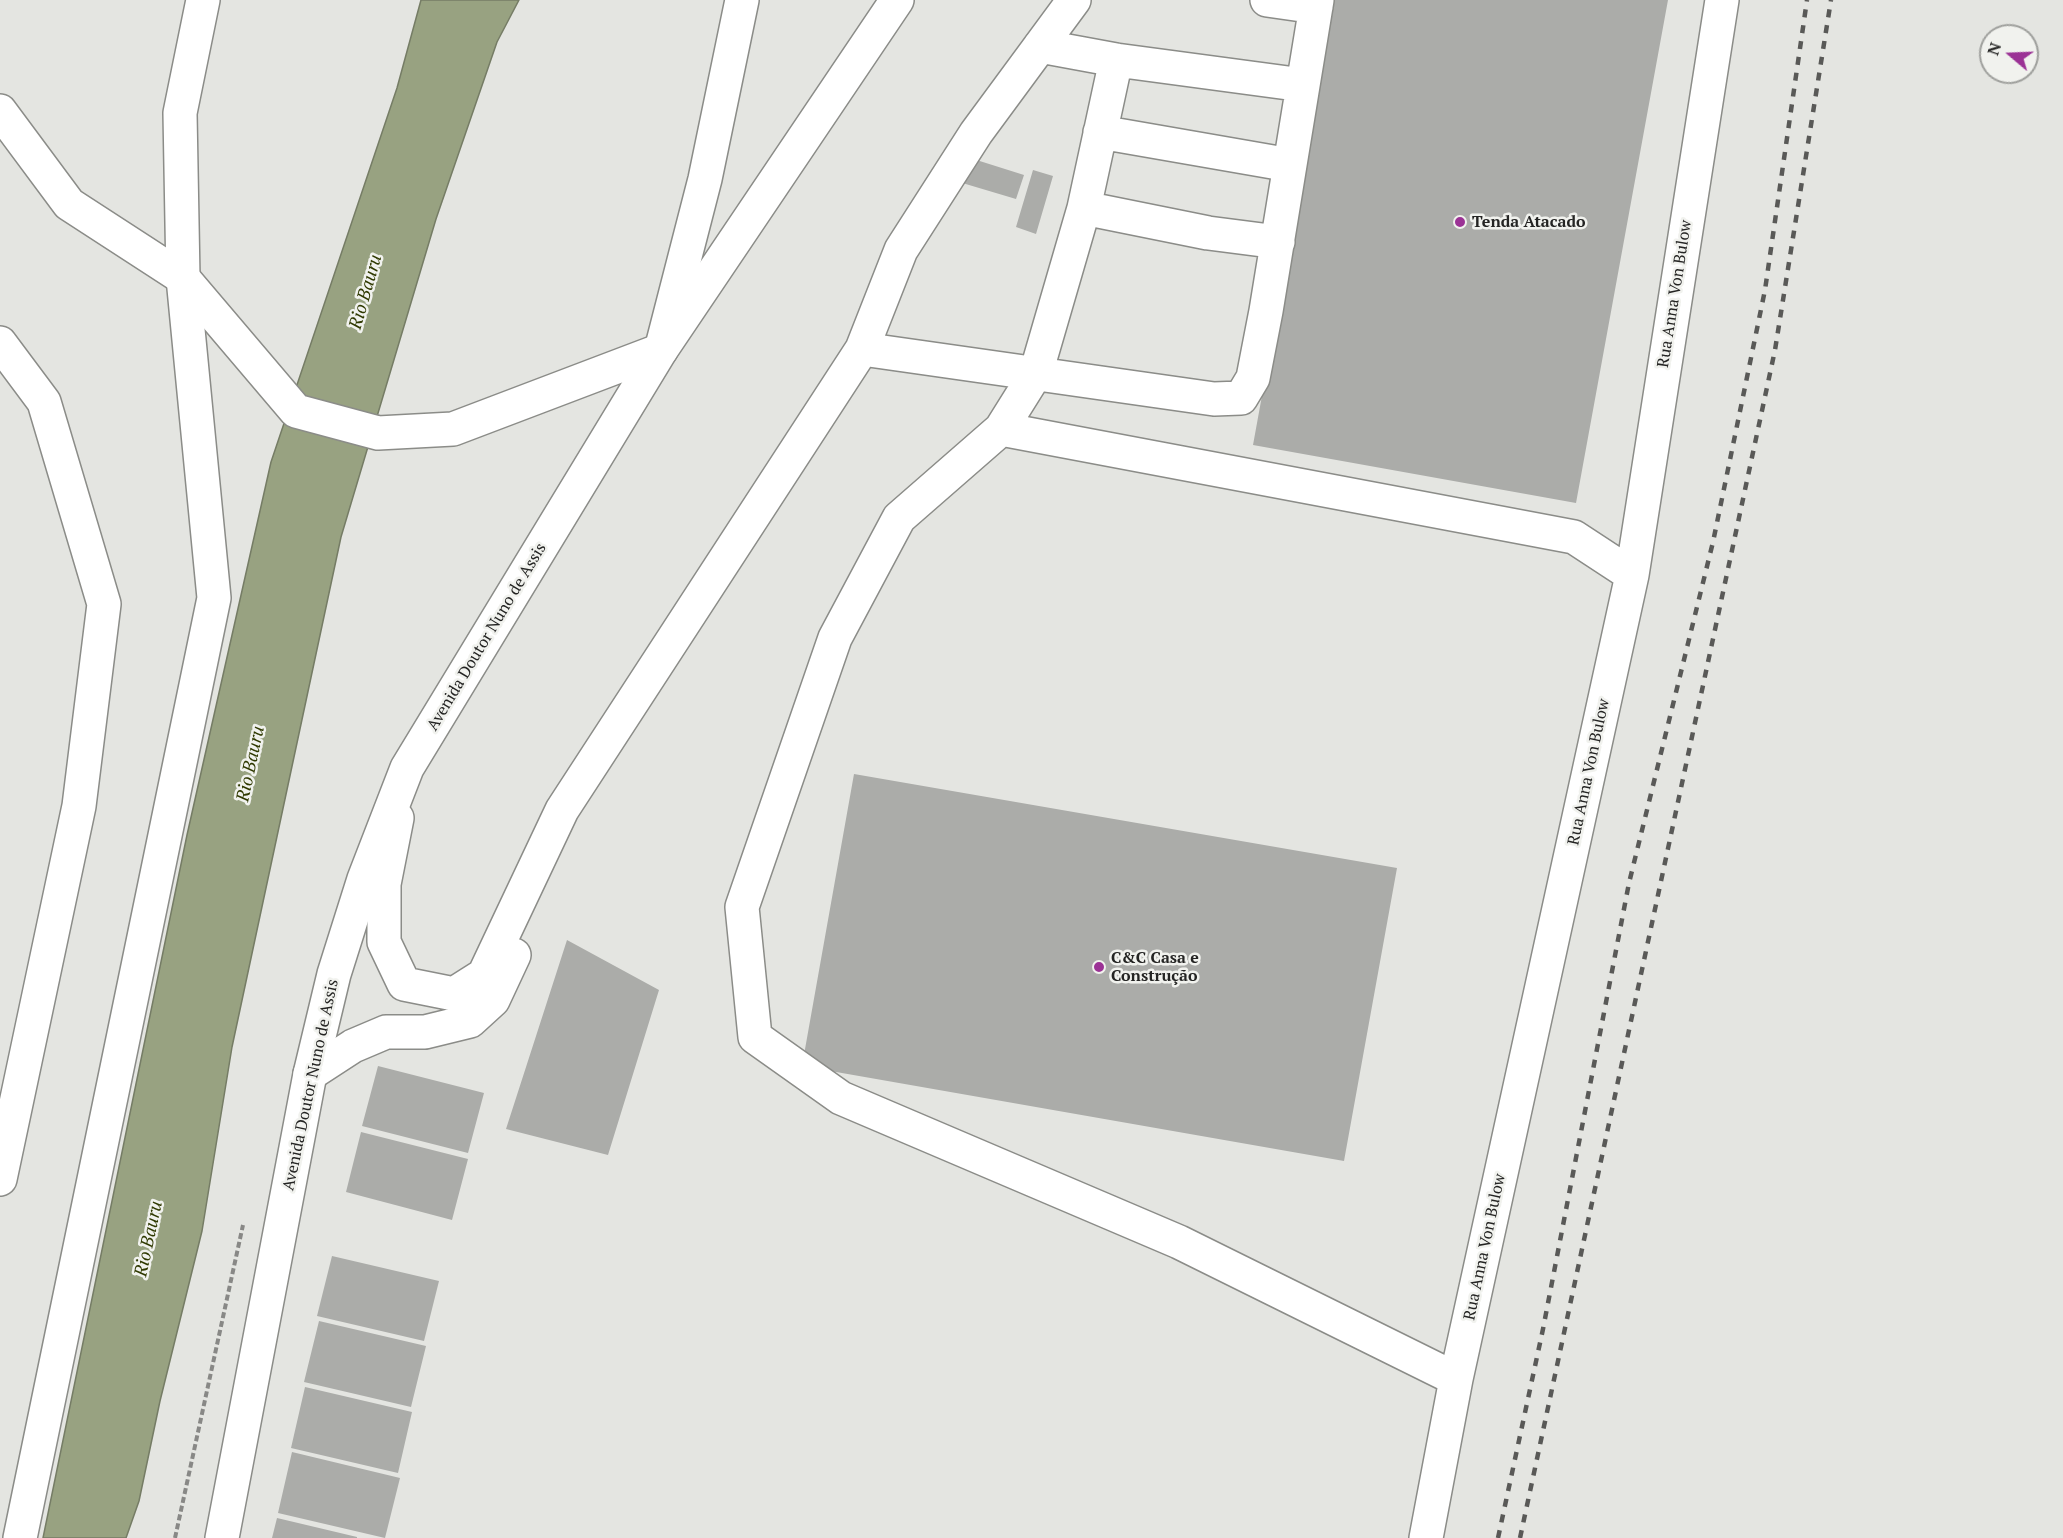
<!DOCTYPE html>
<html>
<head>
<meta charset="utf-8">
<style>
  body { margin:0 }
  #map { position:relative; width:2063px; height:1538px; overflow:hidden; background:#e4e5e1; font-family:"PT Serif",serif }
  canvas { display:block }
  .north { position:absolute; left:1979px; top:24px; width:60px; height:60px; box-sizing:border-box; background:#f1f2ee; border:2px solid #9fa09d; border-radius:50%; rotate:289deg; font-size:16px; font-weight:700; line-height:24px; text-align:center; color:#242423 }
  .north::after { content:''; display:block; margin:auto; width:21px; height:27px; background:#9b3295; clip-path:polygon(50% 0,100% 100%,50% 72%,0 100%) }
</style>
</head>
<body>
<div id="map">
<canvas width="2063" height="1538"></canvas>
<div class="north">N</div>
</div>
<script>
const ctx = document.querySelector('canvas').getContext('2d');
ctx.lineJoin = 'round';
function fillPath(path, color) { ctx.fillStyle = color; ctx.fill(path, 'evenodd'); }
const shape = rows => new Path2D(rows.map(r => 'M' + r).join(''));
function trace(path, color, width, dash) { ctx.strokeStyle = color; ctx.lineWidth = width; ctx.lineCap = dash ? 'butt' : 'round'; ctx.setLineDash(dash || []); ctx.stroke(path); }
function label(font, color, halo, rows, align = 'center') {
  ctx.font = font + ' "PT Serif",serif'; ctx.lineWidth = 5; ctx.setLineDash([]); ctx.textBaseline = 'middle'; ctx.strokeStyle = halo; ctx.fillStyle = color; for (const [text, x, y, turn = 0] of rows) {
    ctx.save(); ctx.translate(x, y); ctx.rotate((+turn || 0) * Math.PI / 180); ctx.textAlign = isNaN(turn) ? turn : align; if (halo) ctx.strokeText(text, 0, 0); ctx.fillText(text, 0, 0); ctx.restore();
  }
}
const water = shape([
  [421,0,519,0,497,42,436,219,341,537,232,1047,202,1231,160,1401,139,1501,126,1538,43,1538,187,835,271,462,397,88,421,0]
]);
fillPath(water, '#98a281');
trace(water, '#757c65', 1.5);
fillPath(shape([
  [1334,0,1668,0,1576,503,1253,445],
  [967,157,1024,175,1016,199,959,182],
  [1033,170,1053,176,1036,234,1016,227],
  [854,774,1397,868,1344,1161,802,1066],
  [567,940,659,990,608,1155,506,1129],
  [378,1066,484,1093,468,1153,362,1126],
  [361,1132,468,1159,452,1220,346,1192],
  [332,1256,439,1281,424,1341,317,1316],
  [319,1321,426,1346,411,1407,304,1382],
  [305,1387,412,1412,398,1473,291,1448],
  [292,1452,400,1478,385,1538,278,1513],
  [277,1518,357,1537,357,1538,272,1538]
]), '#abaca9');
const minor = shape([
  [1267,0,1316,7],
  [1116,60,1303,85],
  [1100,132,1290,165],
  [1084,208,1208,233,1278,242],
  [0,343,44,402,104,604,79,806,0,1179],
  [862,349,901,250,976,133,1074,0],
  [1001,429,1036,373,1084,208,1116,60,1040,46],
  [397,818,384,884,384,942,404,984,454,994,484,975,562,810,862,349,1214,399,1241,398,1253,378,1266,311,1317,0],
  [310,1074,353,1046,386,1032,425,1032,470,1021,493,1000,514,955],
  [1456,1379,1179,1242,841,1098,755,1037,742,907,835,638,899,518,1001,429,1574,537,1632,575],
  [1426,1538,1456,1379,1632,575,1722,0]
]);
const major = shape([
  [20,1538,214,598,183,278,180,113,203,0],
  [222,1538,310,1074,334,974,364,879,407,768,661,350,705,179,742,0]
]);
const highway = shape([
  [0,111,69,204,183,278,296,411,378,433,453,429,661,350,897,0]
]);
trace(minor, '#8b8c88', 36);
trace(major, '#8b8c88', 36);
trace(highway, '#8b8c88', 36);
trace(shape([
  [175,1538,243,1225]
]), '#888886', 4, [6, 3]);
trace(minor, '#fff', 33);
trace(major, '#fff', 33);
trace(highway, '#fff', 33);
trace(shape([
  [1498,1538,1543,1329,1629,883,1713,542,1765,290,1807,0],
  [1520,1538,1775,350,1831,0]
]), '#595957', 4.5, [8, 8]);
for (const [x, y, r, color] of [
  [1460,222,6,"#9b3295"],
  [1099,967,6,"#9b3295"]
]) { const dot = new Path2D(); dot.arc(x, y, r, 0, 2 * Math.PI); ctx.fillStyle = color; ctx.fill(dot); trace(dot, '#f1f2ee', 2); }
label('bold 16px', '#242423', '#f1f2ee', [
  ["Tenda Atacado",1472,222],
  ["C&C Casa e",1111,958],
  ["Construção",1111,976]
], 'left');
label('16px', '#242423', '#f1f2ee', [
  ["Rua Anna Von Bulow",1675,294,-81],
  ["Avenida Doutor Nuno de Assis",487,637,-59],
  ["Rua Anna Von Bulow",1589,772,-78],
  ["Avenida Doutor Nuno de Assis",311,1085,-78],
  ["Rua Anna Von Bulow",1485,1247,-78]
]);
label('italic 18px', '#2f3901', '#f1f2ee', [
  ["Rio Bauru",366,292,-74],
  ["Rio Bauru",251,764,-78],
  ["Rio Bauru",149,1239,-78]
]);
</script>
</body>
</html>
